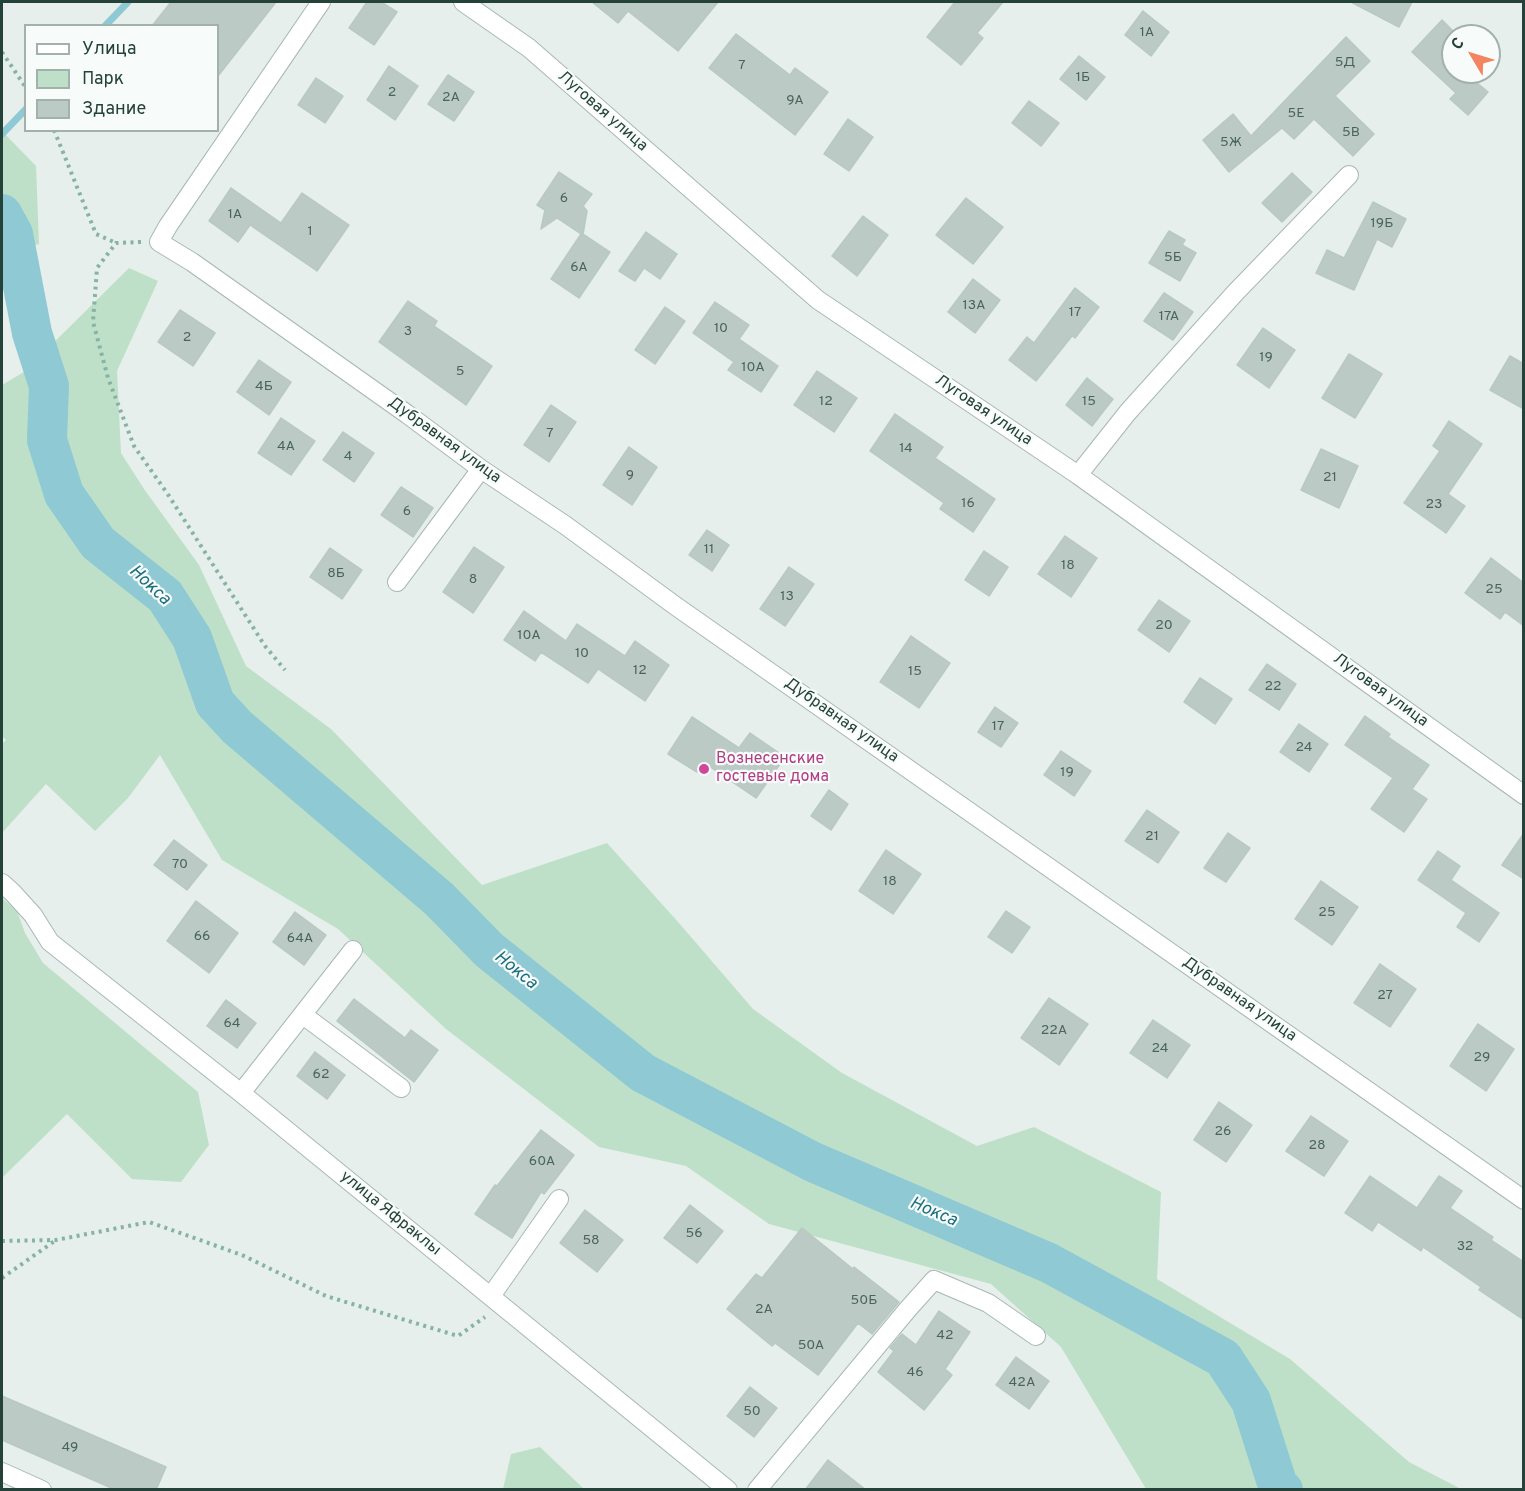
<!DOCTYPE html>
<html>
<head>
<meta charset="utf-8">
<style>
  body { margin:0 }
  #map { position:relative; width:1525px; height:1491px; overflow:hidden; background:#e6efeb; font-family:Overpass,sans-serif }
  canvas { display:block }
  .frame { position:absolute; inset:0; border:3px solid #24423a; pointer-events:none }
  .legend { position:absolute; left:24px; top:24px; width:195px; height:108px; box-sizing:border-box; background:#f7fbf9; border:2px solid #a3b1ad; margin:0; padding:8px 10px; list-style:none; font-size:18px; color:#24423a }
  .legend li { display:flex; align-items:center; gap:12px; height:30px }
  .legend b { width:30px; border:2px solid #a3b1ad }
  .north { position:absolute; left:1441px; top:24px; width:60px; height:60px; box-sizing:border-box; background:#f7fbf9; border:2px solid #a3b1ad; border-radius:50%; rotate:308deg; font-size:16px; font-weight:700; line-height:24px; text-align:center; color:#24423a }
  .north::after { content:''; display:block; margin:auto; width:21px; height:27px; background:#f4845f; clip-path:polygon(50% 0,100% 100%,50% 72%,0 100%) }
</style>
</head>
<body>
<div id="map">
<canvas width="1525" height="1491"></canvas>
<div class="frame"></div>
<ul class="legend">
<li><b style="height:8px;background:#fff"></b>Улица</li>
<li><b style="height:16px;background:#bfe0c8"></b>Парк</li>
<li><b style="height:16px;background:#bbcac4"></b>Здание</li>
</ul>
<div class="north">С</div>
</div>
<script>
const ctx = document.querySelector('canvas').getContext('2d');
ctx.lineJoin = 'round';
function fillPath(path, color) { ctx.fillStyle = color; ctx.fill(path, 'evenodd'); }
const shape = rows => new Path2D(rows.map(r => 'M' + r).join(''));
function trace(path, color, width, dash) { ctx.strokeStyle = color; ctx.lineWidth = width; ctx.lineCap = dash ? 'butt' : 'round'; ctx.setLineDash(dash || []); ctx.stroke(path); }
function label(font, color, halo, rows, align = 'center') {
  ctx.font = font + ' Overpass,sans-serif'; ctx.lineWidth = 4.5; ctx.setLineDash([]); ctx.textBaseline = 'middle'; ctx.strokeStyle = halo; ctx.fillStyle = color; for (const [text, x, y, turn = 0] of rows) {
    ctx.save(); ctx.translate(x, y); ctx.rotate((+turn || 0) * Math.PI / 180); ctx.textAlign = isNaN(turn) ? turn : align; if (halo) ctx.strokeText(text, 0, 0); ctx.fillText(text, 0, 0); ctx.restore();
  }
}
fillPath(shape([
  [2,131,36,166,39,244,12,251,2,237],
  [129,268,158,281,117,371,121,453,144,489,199,565,246,666,331,729,482,885,607,843,679,923,753,1009,842,1073,977,1146,1034,1127,1161,1192,1157,1279,1290,1359,1409,1462,1461,1489,1146,1489,1061,1347,991,1284,769,1224,686,1166,599,1147,446,1029,338,929,222,860,160,755,128,798,95,831,46,784,2,833,2,744,6,740,2,736,2,385,24,372],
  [2,898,17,911,25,933,43,963,198,1092,209,1145,181,1182,132,1179,67,1114,2,1178],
  [540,1447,584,1489,503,1489,511,1454]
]), '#bfe0c8');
trace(shape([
  [105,26,128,2],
  [2,134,26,109]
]), '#8ec9d4', 7);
trace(shape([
  [2,214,13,234,32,333,49,386,47,440,64,494,98,543,165,596,192,638,215,703,237,727,439,899,489,950,643,1073,813,1162,1049,1263,1223,1358,1251,1401,1278,1486,1283,1490]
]), '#8ec9d4', 40);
const building = shape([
  [171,2,276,2,218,76,218,26,152,26,171,2],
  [367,2,381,2,397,12,374,45,349,28,367,2],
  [592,2,718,2,678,51,628,11,618,23,592,2],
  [955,2,1003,2,977,33,983,38,961,65,927,37,955,2],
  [1351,2,1412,2,1399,27,1351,2],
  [1143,11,1169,32,1151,56,1125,35,1143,11],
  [1442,20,1453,31,1453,72,1464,72,1488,92,1468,115,1450,99,1456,93,1412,52,1442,20],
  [736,34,790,75,795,68,828,92,795,135,709,68,736,34],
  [1346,37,1370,61,1335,96,1374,134,1353,156,1314,119,1294,139,1282,128,1229,172,1203,140,1233,114,1251,136,1346,37],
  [1079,56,1105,77,1086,100,1060,79,1079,56],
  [389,66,418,86,395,120,367,100,389,66],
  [448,75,474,92,454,121,428,104,448,75],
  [316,78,343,96,325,123,298,105,316,78],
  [1029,101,1059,123,1041,146,1012,123,1029,101],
  [848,119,873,137,849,171,824,154,848,119],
  [559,172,592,194,583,206,587,211,583,234,610,252,579,298,551,279,581,234,557,218,541,229,545,210,537,205,559,172],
  [1292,173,1312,192,1282,222,1262,203,1292,173],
  [231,188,281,223,302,193,349,225,317,271,250,225,238,242,209,221,231,188],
  [966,198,1003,227,973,264,936,235,966,198],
  [1373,202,1406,219,1392,247,1377,239,1354,290,1316,273,1327,250,1344,258,1373,202],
  [863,216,888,235,857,276,832,256,863,216],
  [1169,231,1185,240,1182,245,1196,253,1180,281,1149,263,1169,231],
  [646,232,677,254,660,279,644,268,635,281,619,271,646,232],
  [973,279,1000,300,975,333,948,312,973,279],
  [1075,288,1099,307,1075,338,1072,336,1036,381,1009,360,1027,337,1034,343,1075,288],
  [1164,293,1193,312,1173,340,1144,321,1164,293],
  [408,301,437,321,434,326,492,366,466,405,379,342,408,301],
  [715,302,749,325,739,339,778,366,761,392,728,370,734,362,693,333,715,302],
  [665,307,685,321,655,364,635,350,665,307],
  [180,310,215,333,193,366,158,342,180,310],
  [1263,328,1295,350,1269,388,1237,365,1263,328],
  [1349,354,1382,374,1355,418,1322,398,1349,354],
  [1510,356,1524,364,1524,409,1490,390,1510,356],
  [259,360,291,382,269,415,237,392,259,360],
  [817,371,857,398,834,432,794,405,817,371],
  [1087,378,1113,399,1092,426,1066,405,1087,378],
  [551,405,576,422,549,462,524,445,551,405],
  [895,414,943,447,935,458,995,499,973,532,940,509,944,503,870,451,895,414],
  [281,418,315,441,291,475,258,453,281,418],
  [1449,421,1482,444,1448,494,1465,506,1446,533,1404,503,1440,451,1433,446,1449,421],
  [343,432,374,453,354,482,323,460,343,432],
  [629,447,657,467,632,505,603,485,629,447],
  [1321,449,1358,466,1339,508,1301,490,1321,449],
  [401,487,433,508,413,537,381,515,401,487],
  [707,530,729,545,712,571,689,555,707,530],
  [1065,536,1097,558,1071,597,1038,574,1065,536],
  [474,547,504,567,473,613,443,592,474,547],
  [330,548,362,570,342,599,310,577,330,548],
  [984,551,1008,567,989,596,965,580,984,551],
  [1491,558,1524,583,1524,626,1505,612,1500,619,1465,593,1491,558],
  [789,567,814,584,785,626,760,609,789,567],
  [1159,600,1190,621,1169,652,1138,630,1159,600],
  [524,611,566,641,577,624,625,656,635,641,669,665,645,701,598,669,588,683,541,652,535,661,504,640,524,611],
  [911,636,950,663,919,708,880,682,911,636],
  [1267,664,1296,684,1279,710,1249,690,1267,664],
  [1200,678,1232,699,1215,724,1184,702,1200,678],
  [995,707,1018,723,1001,747,978,732,995,707],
  [1365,716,1390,734,1388,737,1429,765,1412,789,1427,799,1404,832,1371,809,1393,778,1345,745,1365,716],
  [692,717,739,748,750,733,785,757,756,798,703,762,697,772,668,754,692,717],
  [1299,724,1328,744,1309,772,1280,752,1299,724],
  [1061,751,1091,771,1074,796,1044,775,1061,751],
  [829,790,848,804,831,830,811,816,829,790],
  [1147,810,1179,832,1158,863,1125,841,1147,810],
  [1228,833,1250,848,1226,882,1204,868,1228,833],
  [1524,833,1524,879,1502,865,1524,833],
  [174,840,207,865,187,890,154,865,174,840],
  [886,850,921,874,893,914,859,891,886,850],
  [1438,851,1460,866,1451,880,1499,913,1479,942,1457,927,1466,913,1418,880,1438,851],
  [1321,881,1358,907,1332,945,1295,919,1321,881],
  [196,901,238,933,209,973,167,941,196,901],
  [1006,911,1030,927,1012,953,988,937,1006,911],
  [295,912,326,935,304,965,273,942,295,912],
  [1380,964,1416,989,1390,1027,1354,1003,1380,964],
  [1049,998,1088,1024,1059,1065,1021,1038,1049,998],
  [354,999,405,1038,411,1030,438,1050,414,1082,337,1021,354,999],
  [226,1000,256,1023,237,1048,207,1026,226,1000],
  [1153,1020,1190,1045,1167,1078,1130,1053,1153,1020],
  [1478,1024,1514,1049,1486,1091,1450,1066,1478,1024],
  [315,1052,345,1075,327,1099,297,1076,315,1052],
  [1219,1102,1252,1125,1226,1162,1194,1140,1219,1102],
  [1311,1116,1348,1141,1324,1176,1286,1151,1311,1116],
  [541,1130,574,1155,544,1194,541,1192,512,1238,475,1214,495,1185,497,1186,541,1130],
  [1370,1176,1417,1208,1439,1176,1462,1191,1450,1208,1493,1237,1491,1240,1524,1262,1524,1320,1479,1290,1481,1287,1423,1247,1421,1251,1378,1222,1372,1231,1345,1213,1370,1176],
  [690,1205,723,1231,697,1263,664,1238,690,1205],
  [585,1210,623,1240,597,1272,560,1243,585,1210],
  [802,1228,853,1269,854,1267,899,1302,872,1334,858,1323,818,1375,775,1343,772,1346,727,1309,756,1274,762,1278,802,1228],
  [939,1311,970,1332,945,1369,952,1375,924,1410,878,1372,894,1351,890,1348,902,1334,916,1345,939,1311],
  [1016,1357,1049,1381,1029,1409,996,1385,1016,1357],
  [750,1387,777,1408,754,1437,727,1416,750,1387],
  [2,1396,166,1467,156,1490,116,1490,2,1440,2,1396],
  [828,1460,866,1490,805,1490,828,1460]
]);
fillPath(building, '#bbcac4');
trace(building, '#b8c9c2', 1.5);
const minor = shape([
  [321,2,168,226,159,242,192,262,407,414,481,469,565,525,677,607,1524,1200],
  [463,2,529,48,818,300,1078,475,1524,795],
  [1078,475,1128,412,1235,293,1349,175],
  [397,582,481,469],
  [2,883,13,893,33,915,50,942,241,1093,728,1490],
  [303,1015,401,1088],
  [241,1093,353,950],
  [491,1296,559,1199],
  [2,1472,42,1490],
  [757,1490,908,1309,934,1280,988,1303,1036,1336]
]);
trace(minor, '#a8b8b2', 20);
trace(shape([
  [2,52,26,88],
  [54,130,96,234,116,243],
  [141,242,116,243,97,268,93,322,108,378,134,446,169,496,265,646,285,670],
  [2,1241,56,1240,149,1222,242,1255,326,1296,458,1336,485,1317],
  [2,1278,56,1240]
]), '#86b3a5', 4, [3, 4.5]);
trace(minor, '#fff', 18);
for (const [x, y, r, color] of [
  [704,769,6,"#d1479c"]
]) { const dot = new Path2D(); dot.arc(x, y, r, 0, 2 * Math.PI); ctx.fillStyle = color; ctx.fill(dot); trace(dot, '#f7fbf9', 2); }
label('14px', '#4a645c', null, [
  ["1А",1147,33],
  ["5Д",1345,63],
  ["7",742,66],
  ["1Б",1083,78],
  ["2",392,93],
  ["2А",451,98],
  ["9А",795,101],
  ["5Е",1296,114],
  ["5В",1351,133],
  ["5Ж",1231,143],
  ["6",564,199],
  ["1А",235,215],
  ["19Б",1382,224],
  ["1",310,232],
  ["5Б",1173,258],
  ["6А",579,268],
  ["13А",974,306],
  ["17",1075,313],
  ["17А",1169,317],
  ["10",721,329],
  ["3",408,332],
  ["2",187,338],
  ["19",1266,358],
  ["10А",753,368],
  ["5",460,372],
  ["4Б",264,387],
  ["12",826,402],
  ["15",1089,402],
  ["7",550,434],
  ["4А",286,447],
  ["14",906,449],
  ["4",348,457],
  ["9",630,476],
  ["21",1330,478],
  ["16",968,504],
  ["23",1434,505],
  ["6",407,512],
  ["11",709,550],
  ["18",1068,566],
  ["8Б",336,574],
  ["8",473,580],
  ["25",1494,590],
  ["13",787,597],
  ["20",1164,626],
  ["10А",529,636],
  ["10",582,654],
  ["12",640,671],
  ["15",915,672],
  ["22",1273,687],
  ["17",998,727],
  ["24",1304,748],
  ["19",1067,773],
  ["21",1152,837],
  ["70",180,865],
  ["18",890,882],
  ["25",1327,913],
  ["66",202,937],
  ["64А",300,939],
  ["27",1385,996],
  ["64",232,1024],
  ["22А",1054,1031],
  ["24",1160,1049],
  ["29",1482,1058],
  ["62",321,1075],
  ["26",1223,1132],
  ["28",1317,1146],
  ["60А",542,1162],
  ["56",694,1234],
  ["58",591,1241],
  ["32",1465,1247],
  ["50Б",864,1301],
  ["2А",764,1310],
  ["42",945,1336],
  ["50А",811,1346],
  ["46",915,1373],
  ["42А",1022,1383],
  ["50",752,1412],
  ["49",70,1448]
]);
label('16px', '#24423a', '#f7fbf9', [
  ["Луговая улица",602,112,41],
  ["Луговая улица",983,411,34],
  ["Дубравная улица",444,441,36],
  ["Луговая улица",1380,691,36],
  ["Дубравная улица",841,721,35],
  ["Дубравная улица",1239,1000,35],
  ["улица Яфраклы",390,1214,39]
]);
label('16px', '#b23c85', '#f7fbf9', [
  ["Вознесенские",716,760],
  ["гостевые дома",716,778]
], 'left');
label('italic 18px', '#1c6f80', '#f7fbf9', [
  ["Нокса",149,586,43],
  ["Нокса",515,971,39],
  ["Нокса",933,1213,23]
]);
</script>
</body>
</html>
